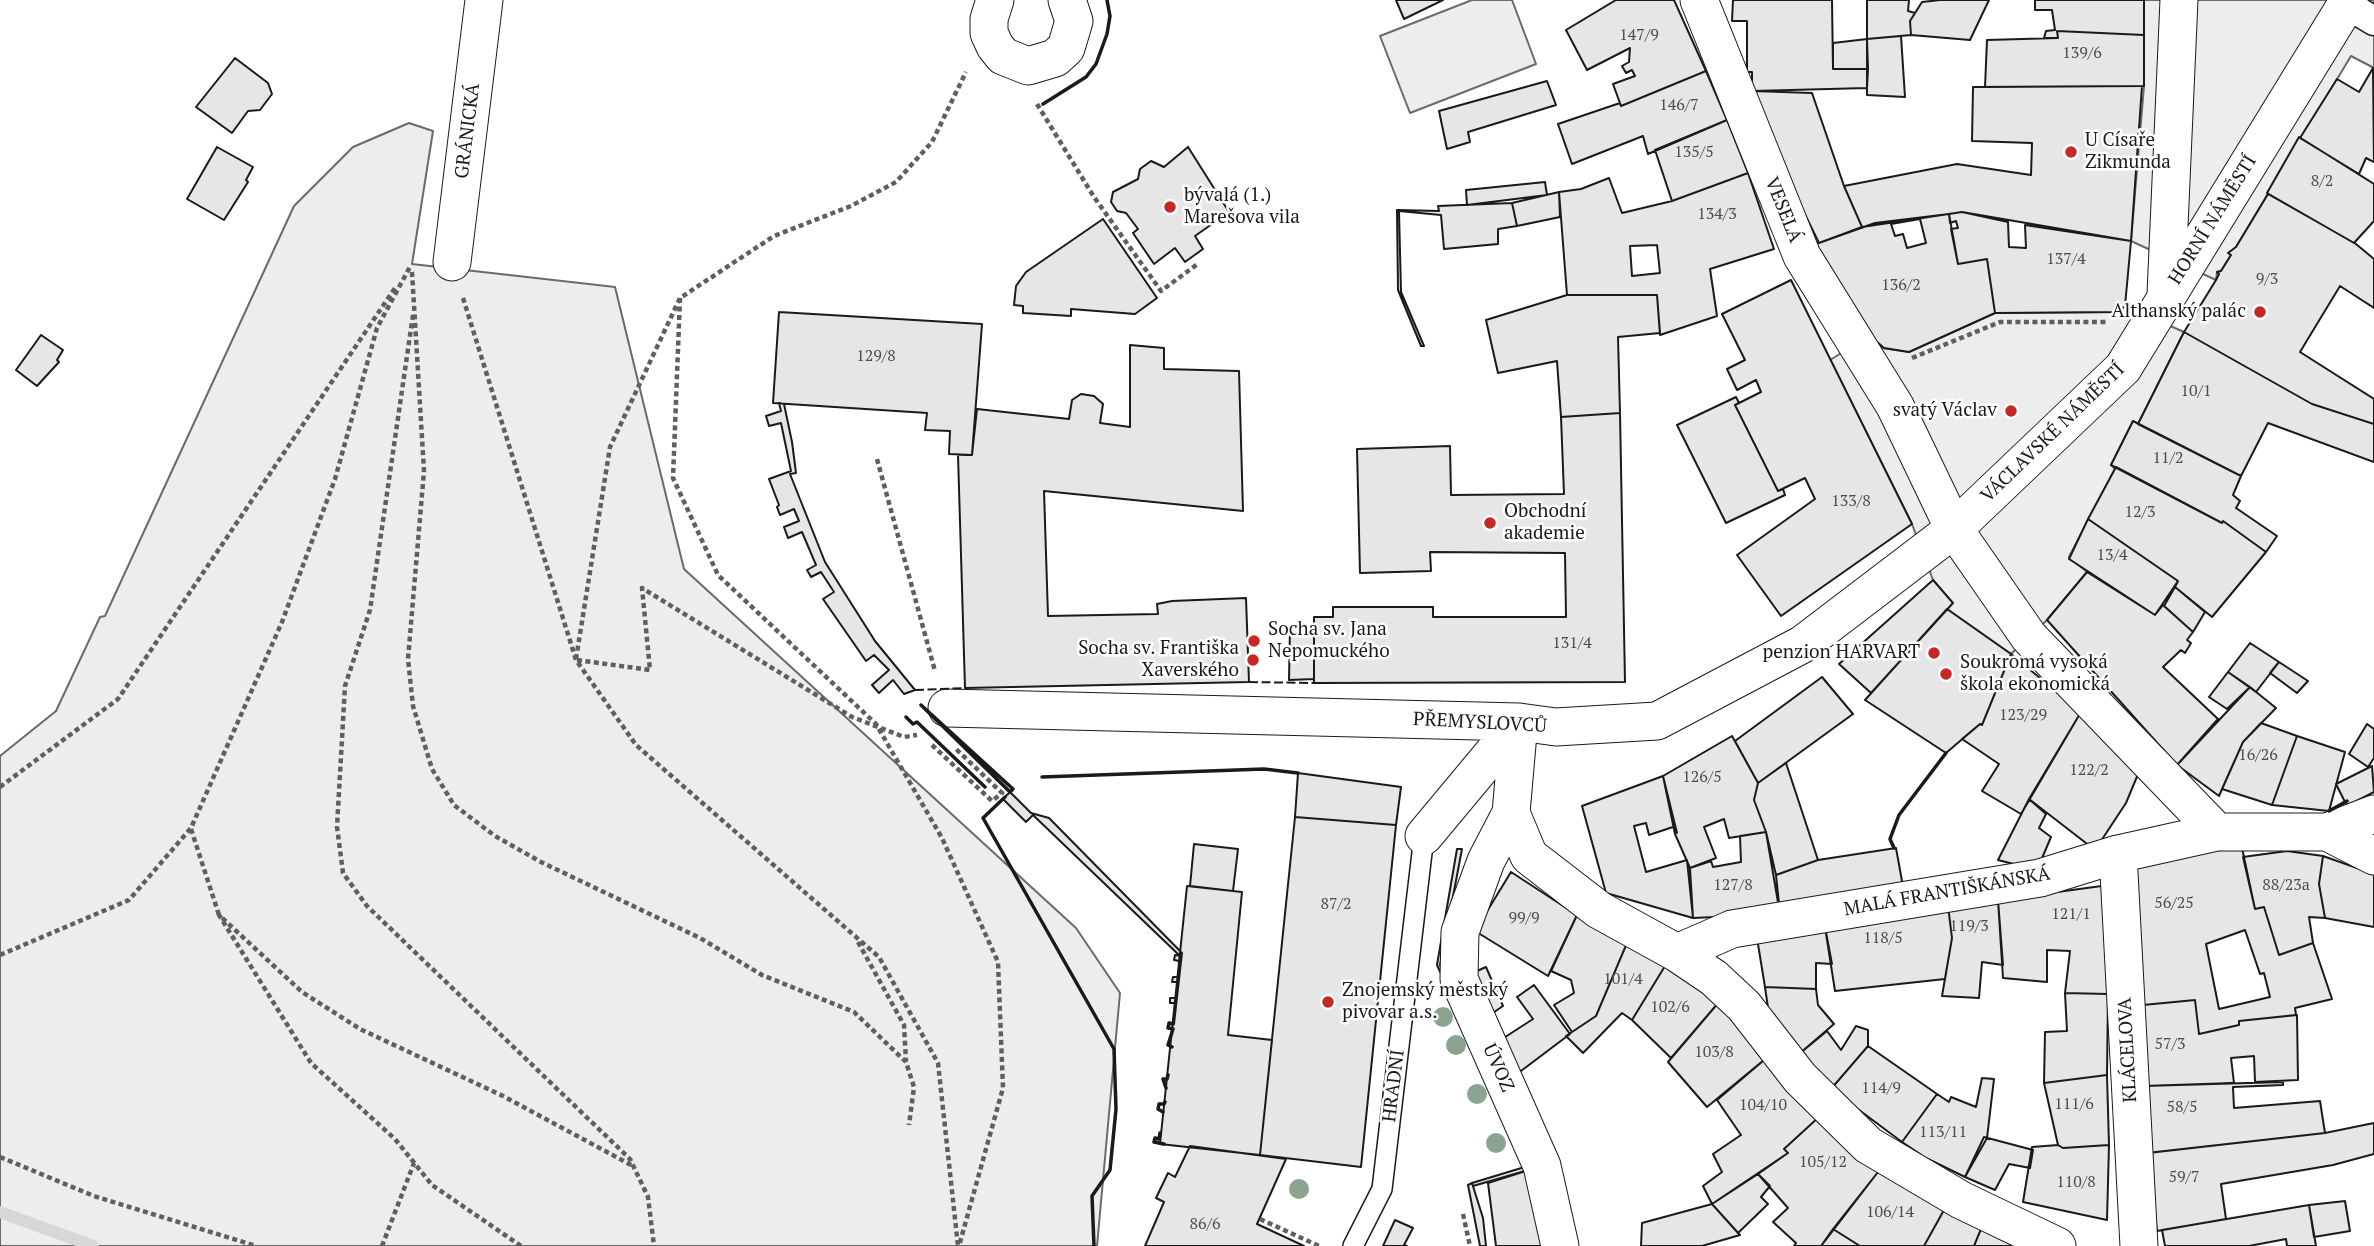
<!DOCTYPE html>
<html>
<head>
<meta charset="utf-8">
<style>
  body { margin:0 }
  canvas { display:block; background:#fff }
</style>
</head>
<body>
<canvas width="2374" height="1246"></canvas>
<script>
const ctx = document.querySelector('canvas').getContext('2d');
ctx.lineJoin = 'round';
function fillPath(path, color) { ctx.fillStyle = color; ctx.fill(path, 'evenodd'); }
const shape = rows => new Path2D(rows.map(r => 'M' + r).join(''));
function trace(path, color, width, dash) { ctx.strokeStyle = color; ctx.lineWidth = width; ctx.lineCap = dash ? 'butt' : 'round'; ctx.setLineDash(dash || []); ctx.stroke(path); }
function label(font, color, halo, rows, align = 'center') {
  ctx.font = font + ' "PT Serif",serif'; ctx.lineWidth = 5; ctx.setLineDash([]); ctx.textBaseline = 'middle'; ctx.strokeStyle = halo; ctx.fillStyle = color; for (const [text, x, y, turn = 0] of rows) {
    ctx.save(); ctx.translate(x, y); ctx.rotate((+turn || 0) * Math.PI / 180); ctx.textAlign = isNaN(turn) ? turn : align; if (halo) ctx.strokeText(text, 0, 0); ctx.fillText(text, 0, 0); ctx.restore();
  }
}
const built = shape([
  [1472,0,1512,0,1536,64,1410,113,1380,36,1472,0],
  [2144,0,2374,0,2374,68,2351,56,2236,247,2229,253,2231,255,2221,271,2217,272,2216,280,2131,241,2144,86,2144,0],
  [409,123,433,131,412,264,615,287,684,569,1076,928,1120,993,1097,1246,0,1246,0,756,56,711,100,617,105,616,294,206,353,147,409,123],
  [2125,306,2184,332,2138,424,2133,421,2111,465,2115,469,2069,557,2087,572,2047,620,2011,654,1947,609,1952,603,1933,580,1912,524,1830,360,1856,344,1909,352,1995,313,2117,312,2125,306]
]);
fillPath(built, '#ededed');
trace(built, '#6a6a6a', 2);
trace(shape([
  [0,1212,93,1246]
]), '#d7d7d7', 12);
const building = shape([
  [1396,0,1443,0,1404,19,1396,0],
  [1616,0,1674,0,1706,71,1621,106,1613,84,1635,76,1632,70,1626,73,1622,66,1629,62,1630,48,1587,70,1566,30,1616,0],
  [1733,0,1832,0,1833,69,1868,69,1867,88,1752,91,1752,72,1747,72,1747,21,1732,21,1733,0],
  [1867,0,1909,0,1908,11,1915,13,1910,21,1911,35,1867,39,1867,0],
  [1940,0,1989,0,1970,40,1911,35,1910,21,1922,2,1940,0],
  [2035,0,2144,0,2144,35,2057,31,2058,38,2044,38,2046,31,2055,30,2052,10,2035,10,2035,0],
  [2057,31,2144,35,2144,86,1985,87,1987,40,2058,38,2057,31],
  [1901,36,1905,97,1867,95,1867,39,1901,36],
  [1867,39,1868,69,1833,69,1833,43,1867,39],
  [235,58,268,83,272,94,260,110,248,111,232,133,196,107,235,58],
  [2373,68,2374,162,2366,158,2359,174,2300,138,2337,79,2359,92,2373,68],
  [1706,71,1727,120,1648,154,1643,136,1572,164,1558,124,1620,103,1621,106,1706,71],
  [1547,81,1556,105,1468,132,1470,142,1447,149,1439,111,1547,81],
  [2142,86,2131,241,1962,212,1862,227,1844,186,1957,164,2031,175,2032,143,1972,141,1973,87,2142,86],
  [1752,91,1812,93,1844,186,1862,227,1819,243,1789,182,1752,91],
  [1727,120,1748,173,1672,201,1655,150,1727,120],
  [2299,137,2374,184,2374,221,2354,243,2267,193,2299,137],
  [217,147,253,167,246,180,248,182,224,220,187,199,217,147],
  [1188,147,1229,212,1195,236,1203,249,1185,262,1175,248,1154,264,1133,233,1138,229,1126,213,1117,211,1111,202,1113,192,1138,179,1140,169,1151,161,1164,167,1188,147],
  [1748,173,1774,249,1710,269,1717,316,1660,335,1657,295,1567,295,1559,192,1581,189,1609,178,1622,213,1672,201,1748,173],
  [1657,245,1660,273,1632,276,1630,246,1657,245],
  [1545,182,1547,195,1467,205,1466,190,1545,182],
  [1559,192,1560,217,1517,226,1512,203,1559,192],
  [2268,194,2356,244,2374,259,2374,308,2340,286,2300,352,2374,399,2374,424,2312,404,2184,332,2216,280,2219,274,2217,272,2221,271,2231,255,2228,253,2236,247,2268,194],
  [1512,203,1517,226,1498,229,1498,244,1444,249,1441,215,1399,211,1401,292,1424,346,1421,346,1398,290,1397,210,1439,211,1438,206,1512,203],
  [1962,212,2008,222,2009,247,2026,248,2025,225,2131,241,2125,306,2117,312,1995,313,1987,259,1958,264,1951,229,1958,228,1956,221,1950,223,1949,214,1962,212],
  [1949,214,1958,264,1987,259,1995,313,1909,352,1884,348,1876,341,1816,244,1875,223,1949,214],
  [1920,219,1926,243,1907,248,1903,234,1895,236,1891,224,1920,219],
  [1103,219,1157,298,1135,314,1071,309,1071,316,1023,313,1023,306,1014,305,1016,286,1026,272,1103,219],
  [1791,280,1912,524,1781,616,1737,555,1815,499,1805,478,1778,491,1735,405,1761,392,1756,380,1737,390,1727,369,1745,360,1722,314,1791,280],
  [1567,295,1657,295,1660,333,1618,337,1620,413,1561,417,1557,361,1498,373,1486,320,1567,295],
  [779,312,982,324,972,455,949,454,950,431,925,430,927,413,773,403,779,312],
  [2184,332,2312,404,2374,424,2374,462,2268,423,2241,476,2138,424,2184,332],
  [41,335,63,350,57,360,59,362,37,386,16,370,41,335],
  [1130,345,1164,348,1164,369,1239,371,1243,511,1044,491,1048,616,1158,614,1157,604,1172,601,1246,598,1249,682,965,688,958,455,972,455,977,409,1069,419,1072,400,1081,394,1094,396,1103,404,1100,423,1130,427,1130,345],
  [1736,397,1739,403,1735,405,1778,491,1783,489,1785,495,1726,523,1677,425,1736,397],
  [779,403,784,404,792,442,796,473,790,474,825,562,875,641,915,690,904,694,893,680,879,693,872,685,889,670,874,655,866,661,823,599,834,592,821,572,811,577,807,570,816,565,802,532,788,538,784,527,799,521,794,509,780,515,777,507,779,505,769,479,791,471,781,423,769,426,766,416,781,411,779,403],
  [1620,413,1625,682,1314,683,1314,617,1333,617,1333,607,1433,607,1433,617,1566,617,1565,553,1430,552,1431,571,1360,573,1357,449,1450,446,1451,495,1564,494,1561,417,1620,413],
  [2133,421,2241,476,2233,495,2240,501,2236,508,2277,536,2266,552,2223,521,2222,523,2111,465,2133,421],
  [2116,467,2222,523,2223,521,2266,552,2212,617,2175,587,2178,581,2088,519,2116,467],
  [2088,519,2178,581,2155,615,2069,559,2088,519],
  [2087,572,2155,615,2163,605,2193,632,2187,640,2191,643,2185,653,2181,650,2163,667,2218,719,2177,765,2047,620,2087,572],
  [1933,580,1953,603,1871,693,1839,664,1933,580],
  [2175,587,2205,612,2193,632,2164,606,2175,587],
  [1947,609,2011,654,1982,725,1980,724,1946,753,1865,700,1947,609],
  [1290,626,1314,627,1314,679,1289,680,1290,626],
  [2250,643,2279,662,2256,692,2228,672,2250,643],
  [2011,654,2081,712,2021,814,1982,791,1999,764,1962,739,1980,724,1982,725,2011,654],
  [2279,662,2308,681,2297,693,2270,673,2279,662],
  [2228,672,2250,687,2227,709,2209,697,2228,672],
  [1822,677,1853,714,1758,783,1735,741,1822,677],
  [2250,687,2276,708,2243,742,2219,796,2177,765,2250,687],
  [2081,712,2141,767,2126,803,2095,850,2029,799,2081,712],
  [2261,723,2297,736,2272,805,2222,789,2243,742,2261,723],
  [2367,724,2374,729,2374,758,2368,767,2349,754,2367,724],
  [1732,736,1758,783,1754,800,1766,832,1729,838,1724,819,1704,827,1716,858,1690,868,1675,834,1663,776,1732,736],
  [2297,736,2345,752,2329,811,2272,805,2297,736],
  [1786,763,1818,860,1776,875,1766,832,1754,800,1758,783,1786,763],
  [2372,766,2374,792,2347,806,2336,784,2372,766],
  [1298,773,1401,787,1396,825,1295,817,1298,773],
  [1663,776,1677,833,1673,827,1649,835,1646,823,1634,826,1646,872,1687,860,1693,918,1606,893,1582,806,1663,776],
  [1010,792,1031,813,1049,818,1182,953,1174,1024,1175,1003,1170,1003,1170,998,1176,998,1177,982,1172,982,1173,977,1178,977,1179,961,1174,960,1175,955,1180,956,1033,815,1026,822,1003,799,1010,792],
  [2029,799,2046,814,2039,828,2051,837,2037,870,1998,860,2029,799],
  [1295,817,1396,825,1361,1167,1260,1155,1295,817],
  [1766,832,1780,914,1693,918,1690,868,1711,861,1713,867,1741,862,1740,836,1766,832],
  [1194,844,1238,849,1233,891,1190,886,1194,844],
  [1896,848,1904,892,1780,913,1776,875,1818,860,1896,848],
  [2242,848,2255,909,2264,907,2279,955,2313,943,2332,999,2295,1008,2296,1015,2239,1021,2239,1025,2199,1034,2195,1000,2143,1005,2129,859,2242,848],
  [2245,930,2260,974,2264,973,2270,997,2219,1009,2206,944,2245,930],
  [1457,849,1462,849,1440,965,1532,1169,1473,1186,1472,1183,1528,1166,1437,965,1457,849],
  [2287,851,2323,856,2319,884,2325,918,2309,917,2313,943,2279,955,2264,907,2255,909,2243,857,2287,851],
  [2323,856,2374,874,2374,927,2325,918,2319,884,2323,856],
  [1511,872,1577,915,1548,976,1475,931,1511,872],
  [2109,885,2108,994,2065,993,2070,951,2047,950,2047,982,2003,978,1998,900,2109,885],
  [1187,886,1242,892,1228,1035,1272,1040,1260,1155,1160,1144,1187,886],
  [1998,900,2003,965,1982,962,1979,998,1942,996,1952,938,1948,906,1998,900],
  [1948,906,1952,938,1945,979,1835,991,1825,927,1948,906],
  [1577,915,1627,943,1596,1016,1572,1032,1554,1005,1574,993,1571,980,1551,971,1577,915],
  [1825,927,1832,964,1816,963,1816,989,1765,987,1757,938,1825,927],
  [1627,943,1665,966,1632,1020,1622,1013,1583,1053,1566,1036,1596,1016,1627,943],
  [1665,966,1719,1002,1671,1058,1632,1020,1665,966],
  [1486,967,1503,1006,1487,1017,1468,975,1486,967],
  [1534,985,1570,1034,1517,1074,1499,1041,1533,1019,1517,997,1534,985],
  [1765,987,1816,989,1818,1005,1834,1024,1799,1054,1770,1022,1765,987],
  [2065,993,2108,994,2107,1075,2044,1083,2045,1032,2067,1031,2065,993],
  [2195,1000,2199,1034,2239,1025,2239,1021,2297,1015,2298,1080,2255,1082,2254,1056,2231,1058,2234,1083,2143,1086,2143,1005,2195,1000],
  [1719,1002,1770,1055,1707,1107,1668,1062,1719,1002],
  [1856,1026,1868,1030,1868,1046,1831,1089,1799,1054,1827,1031,1841,1050,1856,1026],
  [1868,1046,1937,1094,1902,1142,1831,1089,1868,1046],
  [1770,1055,1820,1116,1784,1149,1788,1153,1712,1204,1703,1186,1722,1172,1713,1154,1741,1135,1717,1100,1770,1055],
  [2107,1075,2109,1145,2063,1148,2058,1145,2044,1083,2107,1075],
  [1982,1078,1994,1079,1987,1138,1965,1177,1926,1158,1902,1142,1937,1094,1949,1102,1951,1097,1976,1107,1982,1078],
  [2283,1082,2283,1085,2233,1087,2234,1108,2320,1101,2325,1133,2148,1153,2143,1086,2283,1082],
  [1820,1116,1878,1172,1821,1246,1794,1246,1796,1243,1773,1222,1788,1208,1758,1174,1788,1153,1784,1149,1820,1116],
  [2374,1123,2374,1154,2333,1165,2221,1184,2226,1219,2157,1231,2147,1153,2325,1133,2374,1123],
  [1984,1137,2033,1150,2030,1168,2009,1164,1995,1190,1965,1177,1984,1137],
  [2058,1145,2063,1148,2109,1145,2107,1220,2023,1202,2032,1147,2058,1145],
  [1190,1146,1286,1159,1257,1224,1304,1246,1145,1246,1164,1202,1156,1198,1168,1173,1175,1177,1190,1146],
  [1532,1169,1543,1246,1496,1246,1488,1183,1532,1169],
  [1878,1172,1944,1210,1924,1246,1860,1246,1833,1229,1878,1172],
  [1758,1174,1770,1186,1761,1197,1768,1204,1738,1233,1712,1204,1758,1174],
  [1472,1183,1483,1218,1486,1246,1480,1246,1468,1185,1472,1183],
  [2345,1201,2350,1231,2314,1237,2309,1205,2345,1201],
  [1712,1204,1740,1235,1702,1246,1641,1246,1642,1223,1712,1204],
  [2309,1205,2316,1246,2287,1246,2286,1239,2249,1246,2165,1246,2162,1230,2309,1205],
  [1944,1210,1981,1229,1974,1246,1924,1246,1944,1210],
  [1395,1220,1413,1228,1404,1245,1407,1246,1383,1246,1395,1220],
  [1833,1229,1860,1246,1821,1246,1833,1229],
  [1981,1229,2015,1246,1974,1246,1981,1229]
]);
fillPath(building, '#e6e6e6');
trace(building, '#1a1a1a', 2);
const service = shape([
  [1353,1246,1382,1189,1424,836]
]);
const pedestrian = shape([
  [2346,4,2374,21]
]);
const minor = shape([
  [995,0,989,19,989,33,995,46,1003,56,1028,66,1055,58,1066,48,1074,21,1067,0],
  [1699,0,1802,256,1895,406,1954,529,2029,637,2217,832],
  [452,262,484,0],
  [2166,294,2179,0],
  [947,708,1519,722,1556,727,1657,721,1803,644,1954,529,2123,368,2349,0],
  [1519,722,1511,813,1529,856,1599,910,1677,953,1714,978,1744,1006,1800,1078,1868,1145,1961,1200,2057,1246],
  [1511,813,1486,861,1460,932,1459,979,1542,1166,1560,1246],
  [2327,832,2374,856],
  [1424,836,1519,722],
  [2118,854,2139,1246],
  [1677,953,1732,929,2040,878,2118,854,2217,832,2327,832,2374,814]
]);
trace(service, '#1a1a1a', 22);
trace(pedestrian, '#1a1a1a', 31);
trace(minor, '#1a1a1a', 39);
trace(shape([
  [1037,104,1094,197,1161,291,1199,263],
  [412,272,424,471,408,659,413,706,432,769,454,805,495,836,541,862,700,938,762,975,854,1012,906,1062,914,1087,909,1125],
  [463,298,576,660,636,745,879,957,938,1063,958,1246],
  [680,298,673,478,718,575,876,724,942,838,998,962,1003,1088,959,1246],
  [413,315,370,610,345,686,337,827,343,873,367,906,630,1159,648,1197,654,1246],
  [1912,358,2000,322,2106,322],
  [877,459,935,671],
  [576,659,610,447,680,298,774,236,851,206,896,182,932,142,966,72],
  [577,660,650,670,642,588,852,717,904,737,917,735],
  [932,745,992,801,1002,793,955,748],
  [0,787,118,699,395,288],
  [191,829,219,915],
  [858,942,904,1025,906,1061],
  [0,955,129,900,191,828,282,622,335,479,377,328,411,265],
  [0,1157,94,1196,256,1246],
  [1463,1214,1470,1246],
  [1260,1219,1319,1246],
  [0,1246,1,1246],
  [382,1246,414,1163],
  [521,1246,432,1185,395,1139,311,1063,219,915,302,992,360,1029,503,1096,633,1166]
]), '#5f5f5f', 4.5, [5, 3.5]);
trace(service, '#fff', 19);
trace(pedestrian, '#fff', 28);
trace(minor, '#fff', 37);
trace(shape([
  [1249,682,1314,683],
  [915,690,965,688]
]), '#1a1a1a', 2, [9, 3.5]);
trace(shape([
  [1043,104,1086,77,1096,64,1107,34,1110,16,1107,0],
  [921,705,1013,789,1010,792,921,705],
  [906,717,913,724,917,722,985,787],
  [1042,777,1264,769,1298,773],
  [1005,797,983,818,1114,1049,1116,1109,1110,1170,1092,1196,1094,1246],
  [2329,811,2347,801],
  [1894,848,1890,839,1899,815,1946,753],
  [1172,1047,1168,1045,1173,1029,1168,1028,1169,1023,1173,1024],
  [1166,1088,1163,1079,1167,1079,1168,1075],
  [1163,1112,1158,1109,1159,1104,1164,1104,1165,1102],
  [1160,1133,1159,1139,1155,1138,1154,1142,1164,1144]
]), '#1a1a1a', 3.5);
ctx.fillStyle = '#8aa48f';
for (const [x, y] of [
  [1443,1017],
  [1456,1045],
  [1477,1094],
  [1496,1143],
  [1299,1189]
]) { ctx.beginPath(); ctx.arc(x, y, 10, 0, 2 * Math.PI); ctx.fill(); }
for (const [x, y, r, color] of [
  [2071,152,7,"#c62828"],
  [1170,207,7,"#c62828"],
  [2260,312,7,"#c62828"],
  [2011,411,7,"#c62828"],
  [1490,523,7,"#c62828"],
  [1254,641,7,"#c62828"],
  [1934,653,7,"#c62828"],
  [1253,660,7,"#c62828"],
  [1946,674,7,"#c62828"],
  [1328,1002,7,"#c62828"]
]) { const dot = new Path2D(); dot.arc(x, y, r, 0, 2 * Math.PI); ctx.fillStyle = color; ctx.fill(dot); trace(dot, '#fff', 2.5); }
label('16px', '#4d4d4d', null, [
  ["147/9",1639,35],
  ["139/6",2082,53],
  ["146/7",1679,105],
  ["135/5",1694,152],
  ["8/2",2322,181],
  ["134/3",1717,214],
  ["137/4",2066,259],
  ["9/3",2267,279],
  ["136/2",1901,285],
  ["129/8",876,356],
  ["10/1",2196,391],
  ["11/2",2168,458],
  ["133/8",1851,501],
  ["12/3",2140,512],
  ["13/4",2112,555],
  ["131/4",1572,643],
  ["123/29",2023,715],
  ["16/26",2258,755],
  ["122/2",2089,770],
  ["126/5",1702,777],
  ["127/8",1733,885],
  ["88/23a",2286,885],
  ["56/25",2174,903],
  ["87/2",1336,904],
  ["121/1",2071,914],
  ["99/9",1524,918],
  ["119/3",1969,926],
  ["118/5",1883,938],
  ["101/4",1623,979],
  ["102/6",1670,1007],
  ["57/3",2170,1044],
  ["103/8",1714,1052],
  ["114/9",1881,1088],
  ["111/6",2074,1104],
  ["104/10",1763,1105],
  ["58/5",2182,1107],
  ["113/11",1943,1132],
  ["105/12",1823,1162],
  ["59/7",2184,1177],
  ["110/8",2076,1182],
  ["106/14",1890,1212],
  ["86/6",1205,1224]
]);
label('19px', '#1a1a1a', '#fff', [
  ["GRÁNICKÁ",468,131,-83],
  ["VESELÁ",1783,210,68],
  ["HORNÍ NÁMĚSTÍ",2213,220,-58],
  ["VÁCLAVSKÉ NÁMĚSTÍ",2053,433,-44],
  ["PŘEMYSLOVCŮ",1480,723,3],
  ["MALÁ FRANTIŠKÁNSKÁ",1947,892,-10],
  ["KLÁCELOVA",2128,1050,-93],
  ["ÚVOZ",1498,1068,66],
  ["HRADNÍ",1394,1086,-83]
]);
label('19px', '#1a1a1a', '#fff', [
  ["U Císaře",2085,141],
  ["Zikmunda",2085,163],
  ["bývalá (1.)",1184,196],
  ["Marešova vila",1184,218],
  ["Althanský palác",2246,312,"right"],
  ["svatý Václav",1997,411,"right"],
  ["Obchodní",1504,512],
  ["akademie",1504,534],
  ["Socha sv. Jana",1268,630],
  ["Nepomuckého",1268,652],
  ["Socha sv. Františka",1239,649,"right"],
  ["Xaverského",1239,671,"right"],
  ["penzion HARVART",1920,653,"right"],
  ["Soukromá vysoká",1960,663],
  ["škola ekonomická",1960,685],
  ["Znojemský městský",1342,991],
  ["pivovar a.s.",1342,1013]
], 'left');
</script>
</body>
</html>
